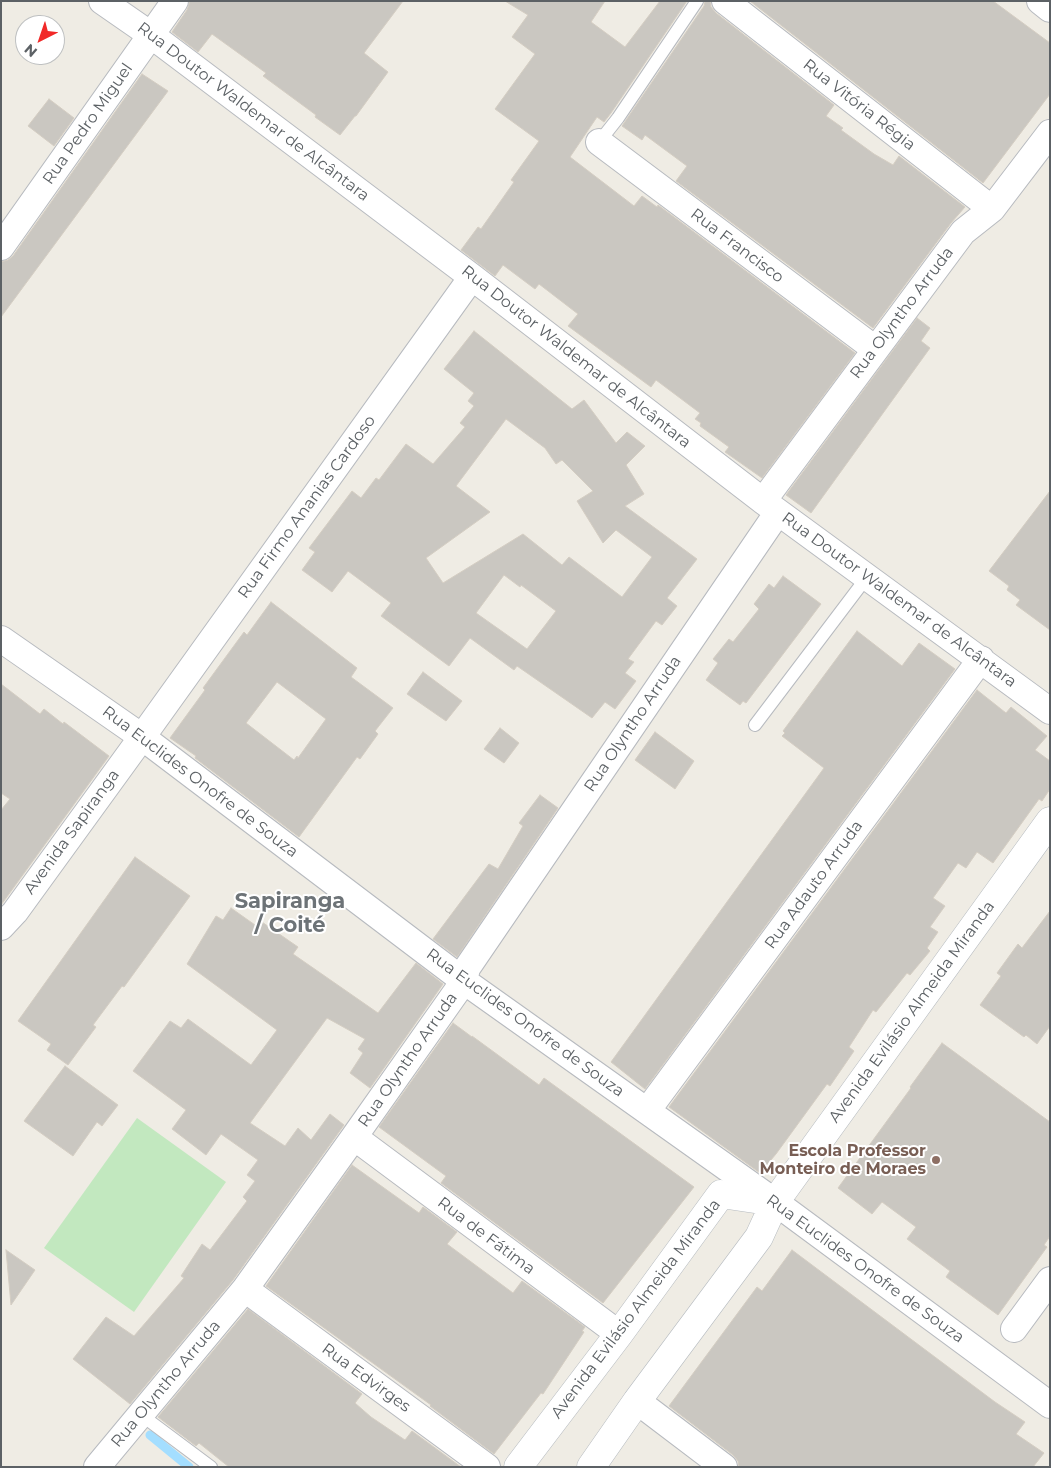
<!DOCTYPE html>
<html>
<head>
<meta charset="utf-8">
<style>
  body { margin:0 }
  #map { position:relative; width:1051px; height:1468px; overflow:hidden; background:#efece4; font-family:Montserrat,sans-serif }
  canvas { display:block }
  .frame { position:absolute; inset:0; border:2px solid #5c6165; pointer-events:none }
  .north { position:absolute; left:15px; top:15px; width:50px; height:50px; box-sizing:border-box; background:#fff; border:1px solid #bec0c1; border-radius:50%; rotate:221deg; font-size:14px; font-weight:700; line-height:20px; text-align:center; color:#5c6165 }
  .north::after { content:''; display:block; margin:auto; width:18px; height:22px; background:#f12928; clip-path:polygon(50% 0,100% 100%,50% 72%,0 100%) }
</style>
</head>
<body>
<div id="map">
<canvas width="1051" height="1468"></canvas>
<div class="frame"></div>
<div class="north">N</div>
</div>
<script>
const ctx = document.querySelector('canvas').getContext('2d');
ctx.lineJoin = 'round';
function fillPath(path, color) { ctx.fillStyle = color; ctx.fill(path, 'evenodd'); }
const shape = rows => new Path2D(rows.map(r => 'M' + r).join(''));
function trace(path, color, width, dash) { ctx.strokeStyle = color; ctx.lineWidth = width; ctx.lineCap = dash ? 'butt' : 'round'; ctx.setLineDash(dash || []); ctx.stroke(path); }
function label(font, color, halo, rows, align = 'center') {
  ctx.font = font + ' Montserrat,sans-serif'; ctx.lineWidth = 4; ctx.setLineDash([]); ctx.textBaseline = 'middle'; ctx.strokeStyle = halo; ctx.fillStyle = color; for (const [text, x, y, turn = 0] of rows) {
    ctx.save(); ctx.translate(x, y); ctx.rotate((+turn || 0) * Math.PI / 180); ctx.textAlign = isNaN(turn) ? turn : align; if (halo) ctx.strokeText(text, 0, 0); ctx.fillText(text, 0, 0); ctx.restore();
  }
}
fillPath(shape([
  [137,1118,226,1182,134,1312,44,1248]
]), '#c2e8bf');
trace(shape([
  [150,1435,189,1467]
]), '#a4deff', 9);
const building = shape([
  [190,1,403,1,364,53,388,72,356,116,355,116,340,135,315,117,316,115,263,76,266,73,212,34,198,52,172,32,187,10,190,1],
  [505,1,605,1,591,22,625,47,660,1,687,1,611,113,604,122,597,117,570,157,634,206,642,196,657,207,658,205,855,353,762,478,725,452,729,447,700,426,701,423,695,419,700,413,656,380,651,387,568,326,578,314,539,284,535,289,503,265,495,276,461,250,478,227,481,229,514,182,511,180,539,141,495,109,535,54,512,37,528,15,505,1],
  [705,1,710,1,711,7,716,13,834,105,826,116,843,128,841,130,874,154,893,165,899,156,965,207,951,223,873,328,676,181,687,166,645,135,642,140,622,126,704,6,705,1],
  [750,1,993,1,1050,43,1050,94,983,183,750,1],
  [142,74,168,91,1,317,1,262,8,260,13,256,142,74],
  [49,99,74,118,54,146,28,126,49,99],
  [917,318,930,328,921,341,930,348,811,513,786,495,917,318],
  [474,331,572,409,584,400,616,443,627,432,645,446,626,465,644,494,625,506,697,559,667,598,677,606,662,625,656,621,628,659,634,662,625,673,636,681,615,709,605,702,592,718,517,666,514,670,470,638,449,666,381,616,391,603,348,571,332,592,302,570,315,552,309,548,352,491,361,498,376,478,379,480,406,444,433,464,465,427,460,423,474,406,468,401,474,393,444,369,474,331],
  [506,419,545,448,556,464,562,460,593,491,577,501,603,543,616,530,652,557,622,597,569,557,562,565,523,534,443,583,426,558,490,512,456,486,506,419],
  [504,575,520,587,521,585,556,611,527,649,476,613,504,575],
  [1050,491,1050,630,1016,605,1020,600,1007,590,1009,586,989,571,1050,491],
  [783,576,821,604,746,703,743,701,740,705,706,680,718,663,713,659,729,639,733,642,759,609,754,604,769,584,774,588,783,576],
  [271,602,357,668,351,677,393,708,375,731,378,734,360,759,357,757,299,837,195,758,196,756,170,738,205,690,203,688,244,632,247,635,271,602],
  [277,682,326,719,298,758,297,756,294,760,246,723,277,682],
  [857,631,902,666,919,643,955,669,645,1089,611,1062,824,768,782,736,785,733,783,731,857,631],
  [423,672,462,701,446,721,407,694,423,672],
  [1,684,40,714,44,709,63,724,64,722,109,756,1,905,1,810,10,799,1,793,1,684],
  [977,690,1006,713,1011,707,1047,736,1035,750,1050,761,1050,789,1042,801,1039,799,993,863,977,852,966,868,958,863,933,898,945,906,930,927,938,932,927,948,930,951,910,975,907,973,876,1012,873,1010,849,1047,854,1051,830,1086,827,1084,776,1154,760,1173,669,1107,977,690],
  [500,728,519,743,504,763,484,749,500,728],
  [655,732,694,761,675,789,635,760,655,732],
  [540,795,558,808,457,957,433,939,489,864,498,869,523,826,519,823,540,795],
  [135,857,190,896,124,987,122,986,93,1025,96,1027,68,1065,47,1050,51,1044,18,1021,135,857],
  [231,908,255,925,259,920,298,947,293,954,378,1013,416,963,443,984,370,1088,350,1073,363,1053,358,1049,365,1039,327,1018,250,1123,285,1146,298,1128,311,1140,330,1114,344,1125,233,1280,130,1404,73,1359,106,1317,134,1336,184,1278,181,1276,202,1244,210,1250,247,1201,243,1197,255,1181,247,1175,258,1160,221,1134,206,1155,172,1129,186,1110,133,1071,170,1021,181,1028,188,1019,251,1065,277,1030,187,964,216,916,223,920,231,908],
  [1050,911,1050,1026,1037,1044,1026,1035,1024,1037,980,1005,1001,976,997,973,1018,944,1022,948,1050,911],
  [453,1023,472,1037,472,1036,539,1085,544,1078,694,1187,603,1303,441,1183,446,1176,379,1127,453,1023],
  [942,1043,1050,1122,1050,1236,1044,1245,1047,1247,998,1315,946,1277,950,1271,907,1239,916,1227,882,1202,872,1214,838,1188,911,1088,910,1087,942,1043],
  [65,1066,118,1105,102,1126,97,1122,73,1156,24,1121,65,1066],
  [352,1165,419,1213,423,1207,457,1232,447,1244,513,1293,522,1281,585,1327,582,1331,584,1332,543,1394,541,1393,494,1454,430,1406,431,1405,266,1286,352,1165],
  [6,1250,35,1270,11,1305,6,1250],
  [792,1250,995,1402,1025,1422,1016,1434,1044,1453,1033,1467,739,1467,738,1461,733,1455,669,1406,757,1287,762,1291,792,1250],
  [248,1309,362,1394,355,1403,371,1417,405,1440,412,1431,461,1467,229,1467,199,1443,196,1446,158,1417,248,1309]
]);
fillPath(building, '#cac7c1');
trace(building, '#d4cdc2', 1);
const lane = shape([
  [599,142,618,118,697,1],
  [755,725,867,577],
  [140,1414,211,1467]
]);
const street = shape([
  [102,1,151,35,472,277,763,501,1050,711],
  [725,1,992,209],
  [1040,1,1050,9],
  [599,142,875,349],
  [1,247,175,1],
  [763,501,963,232,992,209,1050,133],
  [1,639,142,737,464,981,775,1202,1050,1405],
  [1,927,15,912,142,737,472,277],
  [647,1111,981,659],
  [354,1137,619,1334],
  [245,1289,487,1467],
  [1014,1329,1050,1280],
  [637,1401,724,1467],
  [97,1467,245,1289,354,1137,464,981,467,968,778,512]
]);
const secondary = shape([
  [518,1467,619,1334,721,1194,775,1202],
  [591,1467,637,1401,759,1237,775,1202,1050,821]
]);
trace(lane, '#b7babf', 14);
trace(street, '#b7babf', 28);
trace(secondary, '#b5babf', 29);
trace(lane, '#fff', 12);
trace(street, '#fff', 26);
trace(secondary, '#fff', 28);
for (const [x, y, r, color] of [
  [936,1160,5,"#8d6e63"]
]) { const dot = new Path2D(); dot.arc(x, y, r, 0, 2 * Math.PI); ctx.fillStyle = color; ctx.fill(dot); trace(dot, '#fff', 2); }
label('16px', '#5c6165', '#fff', [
  ["Rua Vitória Régia",859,105,38],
  ["Rua Doutor Waldemar de Alcântara",253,112,37],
  ["Rua Pedro Miguel",88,124,-55],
  ["Rua Francisco",737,246,37],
  ["Rua Olyntho Arruda",902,313,-53],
  ["Rua Doutor Waldemar de Alcântara",576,357,38],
  ["Rua Firmo Ananias Cardoso",307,507,-54],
  ["Rua Doutor Waldemar de Alcântara",899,600,36],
  ["Rua Olyntho Arruda",633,724,-56],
  ["Rua Euclides Onofre de Souza",200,782,37],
  ["Avenida Sapiranga",72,832,-54],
  ["Rua Adauto Arruda",814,885,-54],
  ["Avenida Evilásio Almeida Miranda",912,1012,-54],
  ["Rua Euclides Onofre de Souza",525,1023,36],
  ["Rua Olyntho Arruda",408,1060,-55],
  ["Rua de Fátima",486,1236,37],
  ["Rua Euclides Onofre de Souza",865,1269,36],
  ["Avenida Evilásio Almeida Miranda",636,1309,-53],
  ["Rua Edvirges",366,1378,36],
  ["Rua Olyntho Arruda",166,1384,-50]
]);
label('bold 16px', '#785e54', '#fff', [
  ["Escola Professor",926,1151],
  ["Monteiro de Moraes",926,1169]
], 'right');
label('bold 21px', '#6d7377', '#fff', [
  ["Sapiranga",290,902],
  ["/ Coité",290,926]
]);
</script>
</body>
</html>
